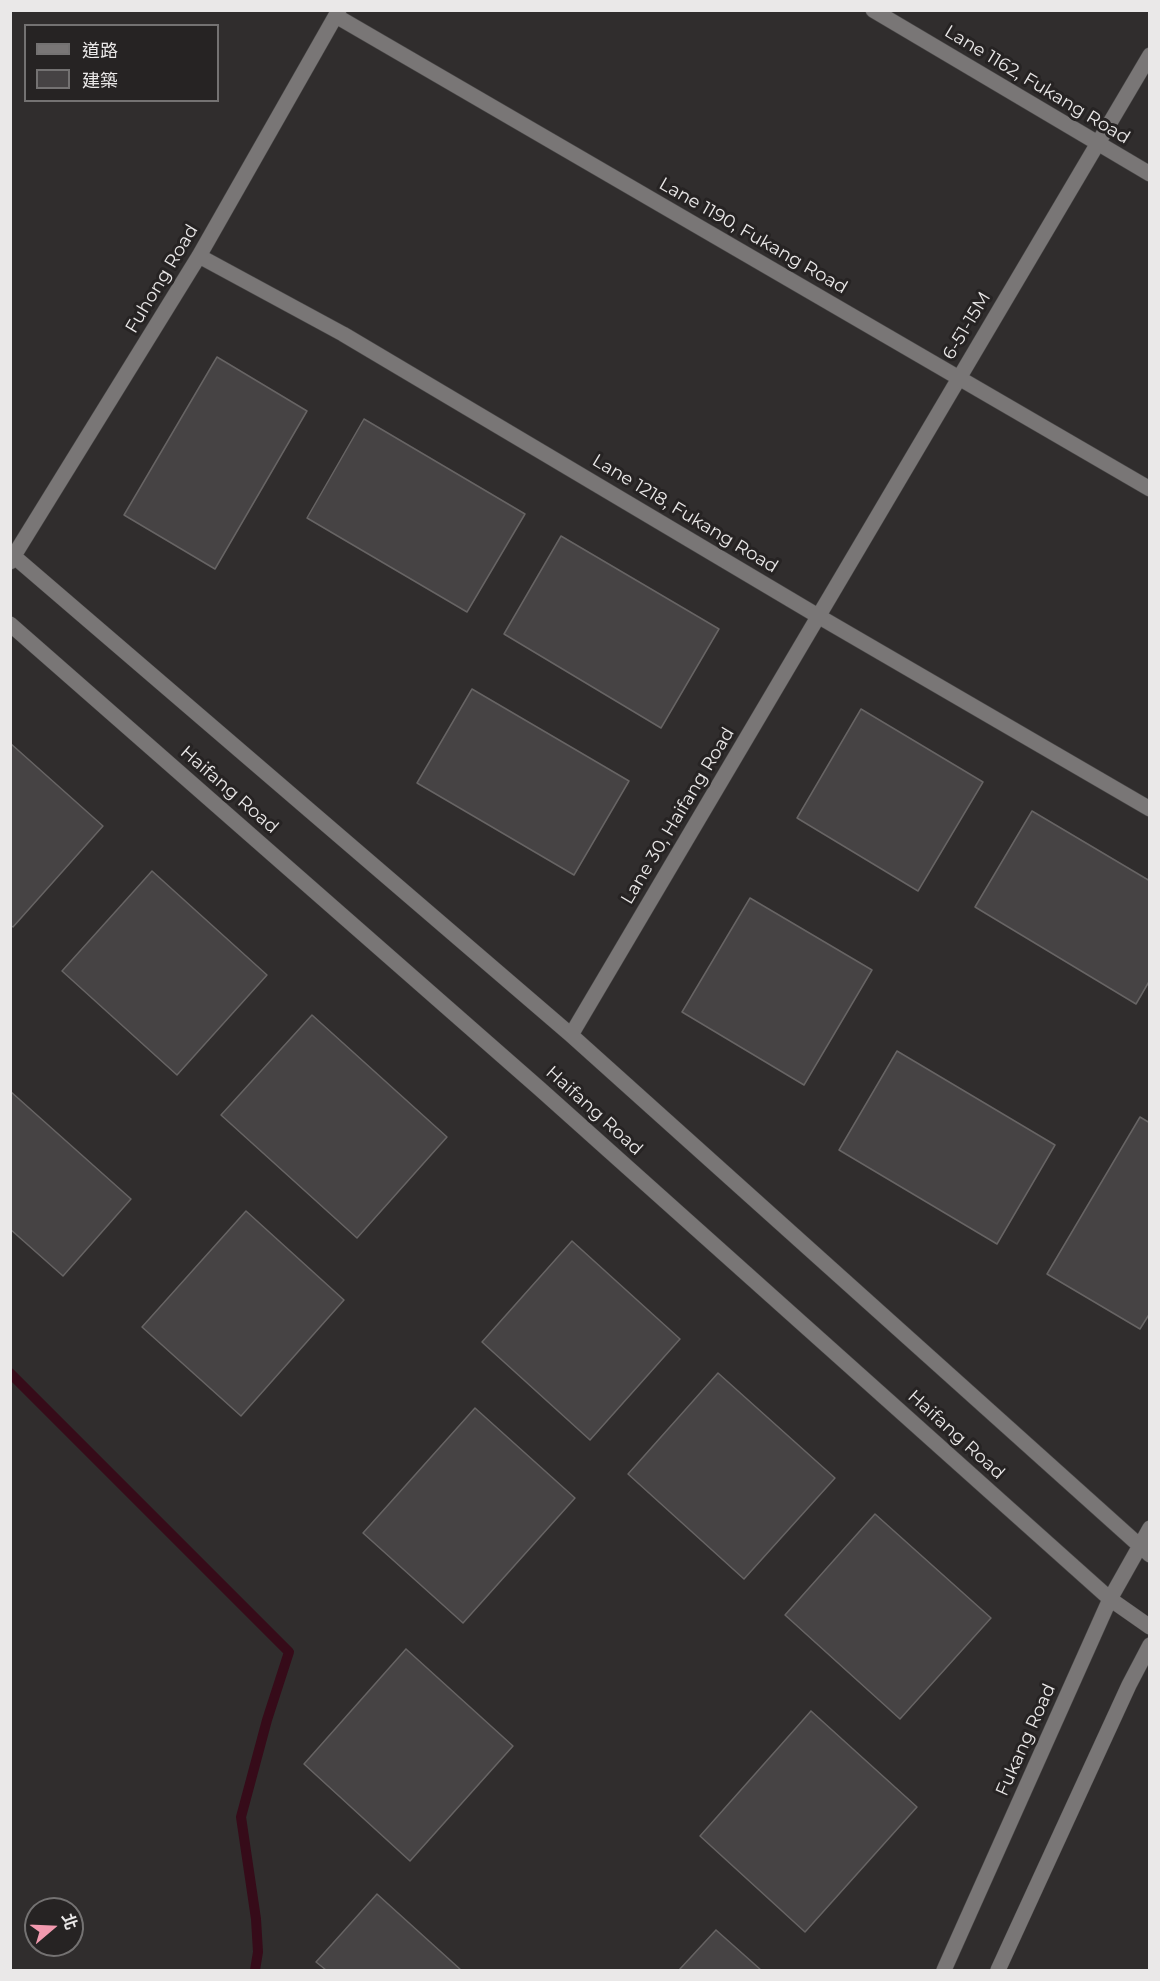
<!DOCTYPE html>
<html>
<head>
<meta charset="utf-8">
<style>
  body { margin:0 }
  #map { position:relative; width:1160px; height:1981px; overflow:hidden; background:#302d2d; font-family:Montserrat,"Noto Sans TC",sans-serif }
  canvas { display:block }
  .frame { position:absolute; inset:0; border:12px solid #eae8e8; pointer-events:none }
  .legend { position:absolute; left:24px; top:24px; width:195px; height:78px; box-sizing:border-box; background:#262323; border:2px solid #747272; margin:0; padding:8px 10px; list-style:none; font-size:18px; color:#eae8e8 }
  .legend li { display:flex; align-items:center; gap:12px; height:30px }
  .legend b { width:30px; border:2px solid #747272 }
  .north { position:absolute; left:24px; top:1897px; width:60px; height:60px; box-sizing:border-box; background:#262323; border:2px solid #747272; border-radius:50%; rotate:71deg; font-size:16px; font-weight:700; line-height:24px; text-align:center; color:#eae8e8 }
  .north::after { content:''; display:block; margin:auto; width:21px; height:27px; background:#f29aaf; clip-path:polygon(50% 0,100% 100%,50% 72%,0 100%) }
</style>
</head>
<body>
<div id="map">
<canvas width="1160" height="1981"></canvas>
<div class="frame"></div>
<ul class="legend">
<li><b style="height:8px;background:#797676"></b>道路</li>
<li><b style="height:16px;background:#464344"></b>建築</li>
</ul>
<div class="north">北</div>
</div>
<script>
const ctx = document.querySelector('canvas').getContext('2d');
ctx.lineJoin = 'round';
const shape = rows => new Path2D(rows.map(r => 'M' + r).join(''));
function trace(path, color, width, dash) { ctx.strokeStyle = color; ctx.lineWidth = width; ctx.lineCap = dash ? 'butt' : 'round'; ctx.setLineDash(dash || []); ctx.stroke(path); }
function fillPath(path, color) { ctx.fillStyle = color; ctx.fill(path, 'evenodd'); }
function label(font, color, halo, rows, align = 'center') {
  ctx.font = font + ' Montserrat,sans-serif'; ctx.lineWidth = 6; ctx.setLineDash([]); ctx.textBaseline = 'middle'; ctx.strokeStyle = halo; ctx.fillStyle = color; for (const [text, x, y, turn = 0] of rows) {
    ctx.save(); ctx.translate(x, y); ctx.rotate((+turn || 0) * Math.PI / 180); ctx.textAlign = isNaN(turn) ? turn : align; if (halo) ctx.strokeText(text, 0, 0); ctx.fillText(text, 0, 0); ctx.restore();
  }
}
trace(shape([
  [10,1373,289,1652,267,1720,241,1817,256,1919,258,1952,255,1970]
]), '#360b19', 10);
const building = shape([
  [217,357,307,411,215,569,124,515,217,357],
  [364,419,525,514,467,612,307,518,364,419],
  [561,536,719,629,661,728,504,634,561,536],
  [472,689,629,781,574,875,417,783,472,689],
  [861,709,983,782,918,891,797,818,861,709],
  [10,743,103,826,13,927,10,925,10,743],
  [1032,811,1150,881,1150,980,1136,1004,975,907,1032,811],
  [152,871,267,975,177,1075,62,971,152,871],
  [750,898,872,970,804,1085,682,1012,750,898],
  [312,1015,447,1137,357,1238,221,1115,312,1015],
  [897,1051,1055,1145,997,1244,839,1150,897,1051],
  [10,1091,131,1199,63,1276,10,1229,10,1091],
  [1140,1117,1150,1123,1150,1313,1140,1329,1047,1274,1140,1117],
  [246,1211,344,1300,241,1416,142,1327,246,1211],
  [572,1241,680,1339,590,1440,482,1342,572,1241],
  [718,1373,835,1478,744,1579,628,1474,718,1373],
  [475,1408,575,1498,463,1623,363,1533,475,1408],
  [875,1514,991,1618,900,1719,785,1615,875,1514],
  [406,1649,513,1746,410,1861,304,1764,406,1649],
  [811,1711,917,1807,805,1932,700,1836,811,1711],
  [377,1894,461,1970,326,1970,316,1962,377,1894],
  [716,1930,761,1970,679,1970,716,1930]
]);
fillPath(building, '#464344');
trace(building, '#676464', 1.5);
const minor = shape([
  [873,10,1150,174],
  [336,16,1150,489],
  [199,256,343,334,818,616,1150,809],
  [10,553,571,1035,1150,1555],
  [10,562,199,256,339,10],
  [10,624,540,1089,1110,1599,1150,1627],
  [571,1035,1150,55],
  [944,1970,1110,1599,1150,1528],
  [998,1970,1129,1685,1150,1645]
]);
trace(minor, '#4a4848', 16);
trace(minor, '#797676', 15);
label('18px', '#eae8e8', '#262323', [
  ["Lane 1162, Fukang Road",1037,85,31],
  ["Lane 1190, Fukang Road",753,236,30],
  ["Fuhong Road",162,279,-59],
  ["6-51-15M",967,326,-59],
  ["Lane 1218, Fukang Road",685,514,31],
  ["Haifang Road",229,790,41],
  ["Lane 30, Haifang Road",678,816,-59],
  ["Haifang Road",594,1111,42],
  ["Haifang Road",956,1435,42],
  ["Fukang Road",1026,1740,-66]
]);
</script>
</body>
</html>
